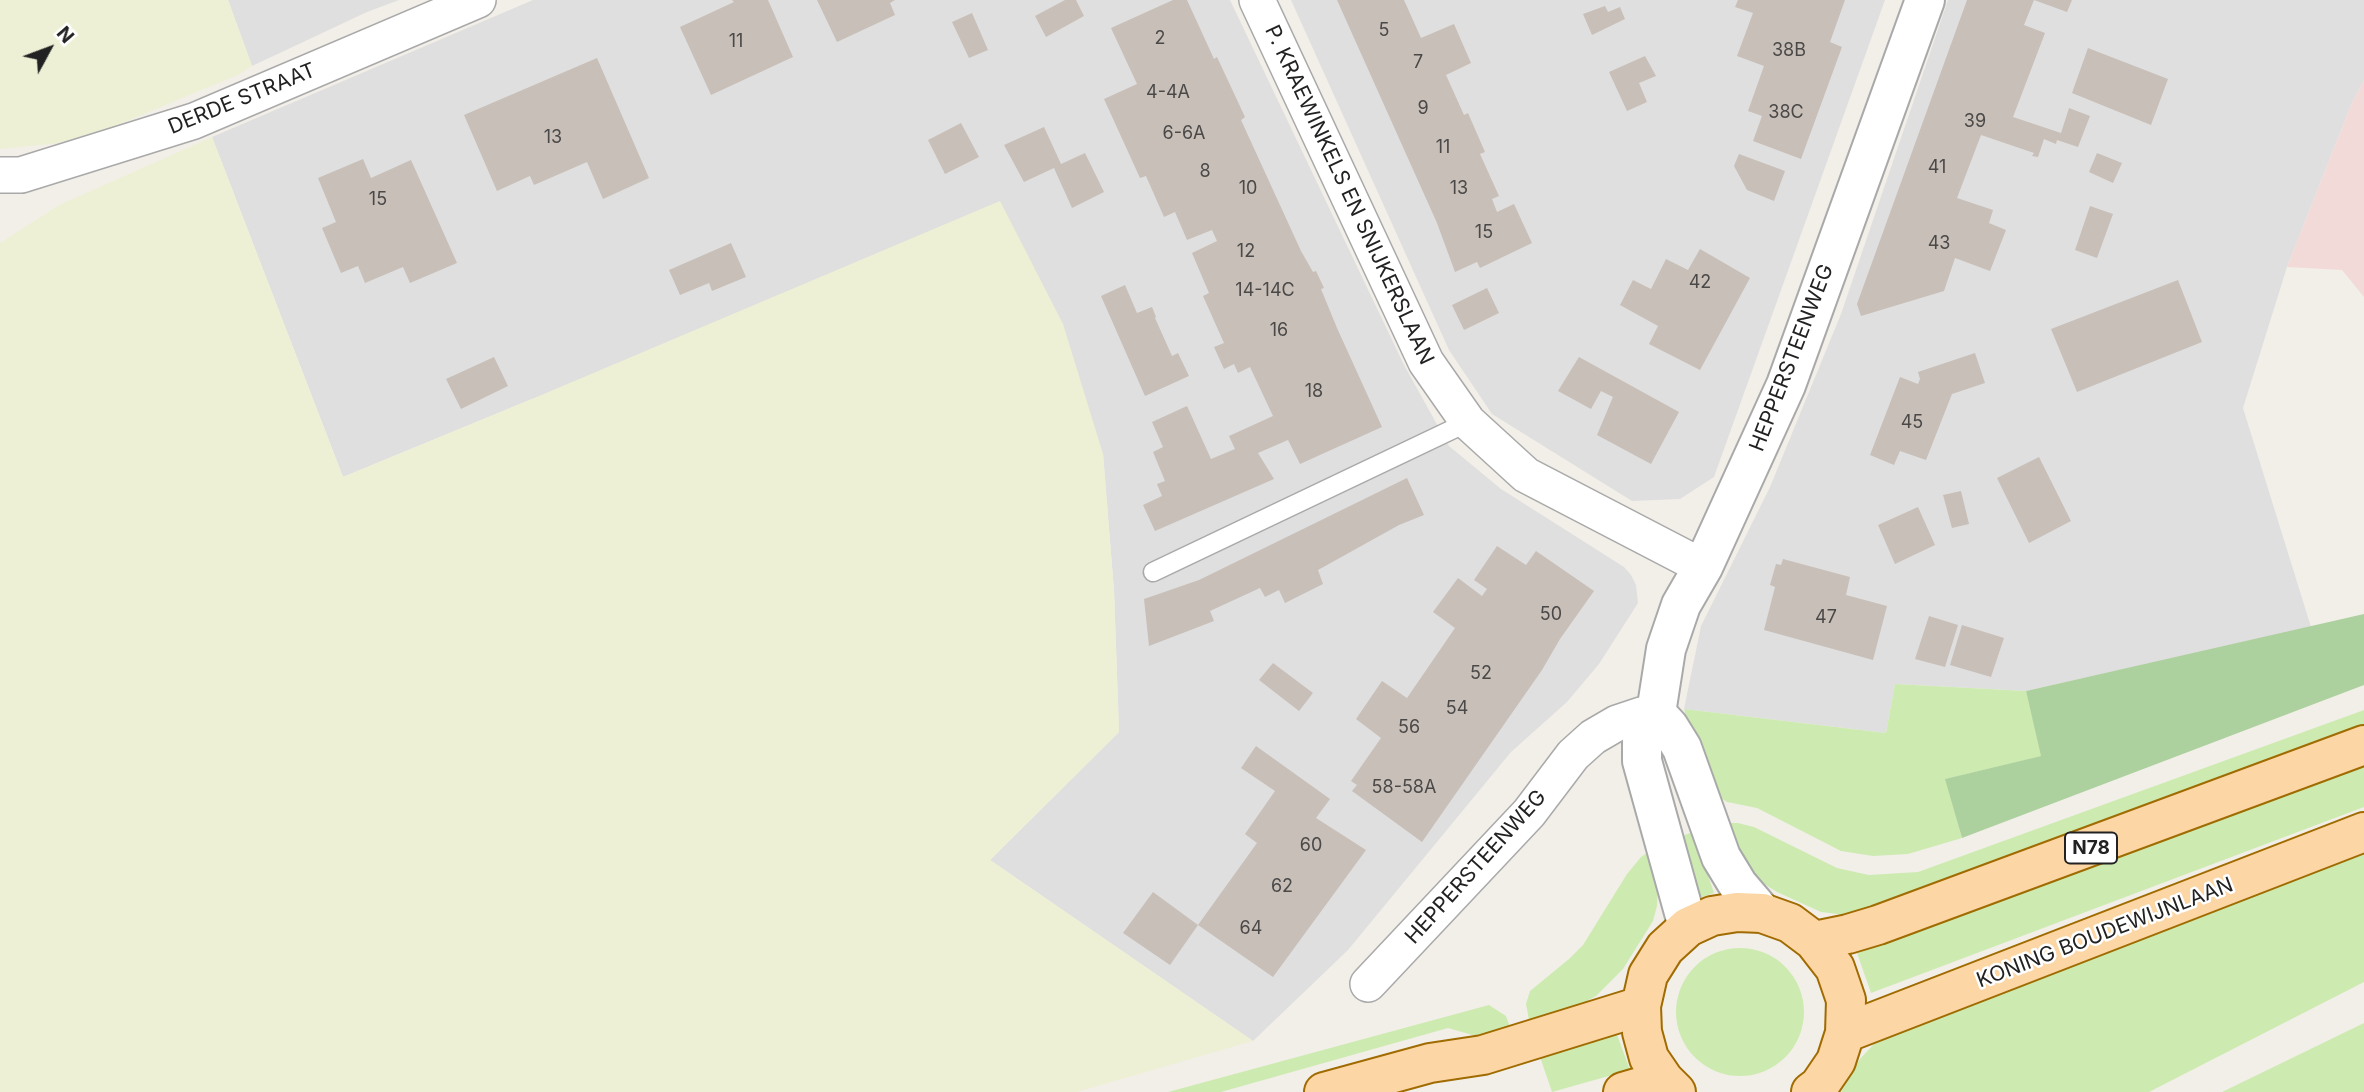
<!DOCTYPE html>
<html>
<head>
<meta charset="utf-8">
<style>
  body { margin:0 }
  #map { position:relative; width:2364px; height:1092px; overflow:hidden; background:#f2efe9; font-family:Inter,sans-serif }
  canvas { display:block }
  .north { position:absolute; left:14px; top:14px; width:70px; height:70px; -webkit-text-stroke:5px #fff; paint-order:stroke; rotate:49deg; font-size:19px; font-weight:700; line-height:28px; text-align:center; color:#222 }
  .north::after { content:''; display:block; margin:auto; width:24px; height:32px; background:#222; clip-path:polygon(50% 0,100% 100%,50% 72%,0 100%) }
</style>
</head>
<body>
<div id="map">
<canvas width="2364" height="1092"></canvas>
<div class="north">N</div>
</div>
<script>
const ctx = document.querySelector('canvas').getContext('2d');
ctx.lineJoin = 'round';
function fillPath(path, color) { ctx.fillStyle = color; ctx.fill(path, 'evenodd'); }
const shape = rows => new Path2D(rows.map(r => 'M' + r).join(''));
function trace(path, color, width, dash) { ctx.strokeStyle = color; ctx.lineWidth = width; ctx.lineCap = dash ? 'butt' : 'round'; ctx.setLineDash(dash || []); ctx.stroke(path); }
function label(font, color, halo, rows, align = 'center') {
  ctx.font = font + ' Inter,sans-serif'; ctx.lineWidth = 5; ctx.setLineDash([]); ctx.textBaseline = 'middle'; ctx.strokeStyle = halo; ctx.fillStyle = color; for (const [text, x, y, turn = 0] of rows) {
    ctx.save(); ctx.translate(x, y); ctx.rotate((+turn || 0) * Math.PI / 180); ctx.textAlign = isNaN(turn) ? turn : align; if (halo) ctx.strokeText(text, 0, 0); ctx.fillText(text, 0, 0); ctx.restore();
  }
}
fillPath(shape([
  [228,0,399,0,367,12,252,66],
  [533,0,1230,0,1404,365,1449,446,1501,489,1624,567,1631,575,1636,585,1638,603,1599,664,1567,702,1511,752,1348,950,1253,1041,990,860,1119,732,1114,591,1103,454,532,399,343,477,212,137],
  [1291,0,1885,0,1714,477,1680,499,1632,501,1492,414,1449,350],
  [1948,0,2364,0,2364,80,2351,105,2287,267,2243,408,2311,627,2026,691,1895,684,1886,733,1684,709,1701,626,1770,487,1841,314]
]), '#e0dfdf');
fillPath(shape([
  [2364,80,2364,297,2342,270,2287,267,2351,105]
]), '#f2dad9');
fillPath(shape([
  [0,0,228,0,252,66,238,75,79,141,0,149],
  [212,137,343,477,532,399,1000,201,1063,324,1103,454,1114,591,1119,732,990,860,1253,1041,1077,1092,0,1092,0,243,59,205]
]), '#eef0d5');
fillPath(shape([
  [1895,684,2026,691,2042,756,1946,779,1962,838,1908,854,1873,856,1841,851,1757,808,1727,802,1718,796,1704,774,1684,709,1886,733],
  [2364,710,2364,729,1928,891,1846,915,1821,912,1777,892,1761,882,1754,875,1722,823,1738,823,1754,827,1837,868,1869,875,1918,872],
  [2364,762,2364,807,1871,993,1857,953],
  [1693,832,1714,893,1699,898,1679,837],
  [1652,849,1658,885,1657,906,1653,921,1623,969,1596,996,1585,1002,1529,1020,1526,1004,1530,991,1569,959,1583,945,1627,874,1641,857],
  [2364,852,2364,982,2149,1092,1841,1092,1860,1059,1885,1032],
  '1676 1012a64 64 0 1 1 128 0a64 64 0 1 1-128 0Z',
  [1489,1005,1506,1016,1510,1027,1476,1036,1448,1028,1221,1092,1168,1092],
  [2364,1023,2364,1092,2222,1092],
  [1616,1032,1630,1070,1552,1092,1539,1054]
]), '#cdebb0');
fillPath(shape([
  [2364,614,2364,685,1962,838,1945,779,2041,756,2026,691]
]), '#add19e');
fillPath(shape([
  [732,0,768,0,793,57,711,95,680,27,734,2],
  [817,0,895,0,890,3,895,15,837,42],
  [1065,0,1076,0,1084,16,1046,37,1035,16],
  [1173,0,1187,0,1214,59,1217,57,1245,117,1241,120,1301,251,1313,272,1316,271,1324,288,1321,289,1337,328,1382,427,1300,464,1288,440,1258,453,1274,479,1155,531,1143,505,1162,496,1157,484,1165,481,1153,452,1163,447,1152,422,1187,406,1211,459,1235,449,1229,436,1273,416,1250,367,1238,373,1234,364,1224,369,1214,347,1224,343,1203,296,1209,293,1192,253,1217,241,1212,230,1187,240,1175,212,1164,217,1146,176,1140,178,1104,99,1137,84,1111,28],
  [1337,0,1404,0,1421,38,1454,24,1471,63,1446,75,1464,115,1468,113,1485,152,1480,154,1499,196,1492,199,1497,212,1514,204,1532,243,1480,268,1477,262,1455,272,1437,223],
  [1738,0,1845,0,1830,42,1842,47,1801,159,1753,141,1762,116,1748,111,1764,66,1737,56,1753,13,1735,7],
  [1967,0,2034,0,2024,25,2045,33,2013,117,2061,133,2069,108,2090,116,2078,147,2057,140,2056,144,2044,139,2038,157,2032,156,2034,153,1981,135,1957,198,1993,210,1989,223,2006,230,1990,271,1955,258,1944,291,1861,316,1857,304],
  [2034,0,2072,0,2067,12],
  [1605,6,1608,12,1620,7,1625,19,1592,35,1583,14],
  [972,13,988,50,969,58,952,22],
  [2088,48,2168,79,2151,125,2072,93],
  [1645,56,1656,76,1639,83,1647,102,1627,111,1609,72],
  [597,58,649,178,603,199,587,162,534,185,530,176,497,191,464,115],
  [961,123,979,157,945,174,928,140],
  [1044,127,1061,164,1085,153,1104,192,1072,208,1054,168,1024,182,1004,145],
  [2097,153,2122,163,2113,183,2089,172],
  [1739,154,1785,171,1774,201,1747,190,1734,166],
  [363,159,371,178,411,160,457,263,410,283,403,267,365,283,358,266,341,273,322,228,336,222,318,178],
  [2090,206,2113,214,2097,258,2075,250],
  [731,243,746,277,712,291,709,283,680,295,669,270],
  [1700,249,1750,278,1700,370,1649,344,1658,326,1620,305,1633,280,1651,289,1666,259,1688,270],
  [2178,280,2202,342,2077,392,2051,329],
  [1125,285,1137,313,1152,307,1156,317,1155,318,1172,356,1178,353,1189,376,1145,396,1101,296],
  [1487,288,1499,313,1464,330,1452,305],
  [1975,353,1985,383,1952,394,1926,460,1900,451,1894,465,1870,455,1900,377,1918,384,1920,379,1918,372],
  [494,357,508,386,461,409,446,379],
  [1579,357,1679,412,1651,464,1597,435,1613,397,1601,391,1591,409,1558,391],
  [2039,457,2071,521,2029,543,1997,478],
  [1407,478,1424,515,1399,525,1318,570,1323,584,1285,603,1279,590,1265,597,1260,588,1210,611,1214,621,1149,646,1144,599,1199,580],
  [1961,491,1969,524,1952,528,1943,495],
  [1918,507,1935,545,1895,564,1878,525],
  [1497,546,1526,565,1536,551,1594,591,1560,639,1542,670,1422,842,1352,791,1357,785,1351,781,1381,738,1356,719,1382,681,1407,698,1455,628,1433,612,1458,578,1482,596,1487,589,1474,580],
  [1783,559,1850,577,1846,595,1887,606,1873,660,1764,630,1775,587,1770,585,1776,564,1781,565],
  [1929,616,1958,625,1945,667,1915,659],
  [1962,625,2004,638,1991,677,1950,665],
  [1273,663,1313,693,1299,711,1259,680],
  [1256,746,1330,799,1316,818,1366,850,1273,977,1198,925,1257,843,1245,834,1275,791,1241,768],
  [1153,892,1198,925,1170,965,1123,933]
]), '#c7bfb8');
const service = shape([
  [1153,572,1468,422]
]);
const minor = shape([
  [1257,0,1426,362,1468,422,1526,475,1703,567],
  [0,175,21,175,194,121,478,0],
  [1368,984,1529,813,1573,755,1593,737,1617,723,1641,715,1656,713]
]);
const tertiary = shape([
  [1656,713,1669,727,1682,748,1721,857,1738,885,1762,913],
  [1688,927,1642,761,1642,740,1656,713,1666,649,1681,605,1703,567,1786,385,1925,0]
]);
const primary = shape([
  [1814,941,1848,934,1878,925,2364,745],
  [1845,1033,2364,832],
  [1324,1092,1430,1063,1483,1055,1641,1006],
  [1623,1092,1664,1080],
  [1676,1092,1664,1080,1649,1058,1642,1032,1641,1006,1648,975,1665,948,1688,927,1712,916,1737,912,1762,913,1790,923,1814,941,1835,968,1846,1000,1845,1033,1836,1061,1819,1086,1811,1092]
]);
trace(service, '#a9a9a9', 21);
trace(minor, '#a9a9a9', 38);
trace(tertiary, '#a9a9a9', 42);
trace(primary, '#a06b00', 42);
trace(service, '#fff', 18);
trace(minor, '#fff', 35);
trace(tertiary, '#fff', 38);
trace(primary, '#fcd6a4', 38);
label('18px', '#4b4948', null, [
  ["5",1384,31],
  ["2",1160,39],
  ["11",736,42],
  ["38B",1789,51],
  ["7",1418,63],
  ["4-4A",1168,93],
  ["9",1423,109],
  ["38C",1786,113],
  ["39",1975,122],
  ["6-6A",1184,134],
  ["13",553,138],
  ["11",1443,148],
  ["41",1937,168],
  ["8",1205,172],
  ["10",1248,189],
  ["13",1459,189],
  ["15",378,200],
  ["15",1484,233],
  ["43",1939,244],
  ["12",1246,252],
  ["42",1700,283],
  ["14-14C",1265,291],
  ["16",1279,331],
  ["18",1314,392],
  ["45",1912,423],
  ["50",1551,615],
  ["47",1826,618],
  ["52",1481,674],
  ["54",1457,709],
  ["56",1409,728],
  ["58-58A",1404,788],
  ["60",1311,846],
  ["62",1282,887],
  ["64",1251,929]
]);
for (const [x, y, w] of [
  [2091,848,52]
]) { const box = new Path2D(); box.roundRect(x - w / 2, y - 15.5, w, 31, 5); ctx.fillStyle = '#fff'; ctx.fill(box); trace(box, '#222', 2); }
label('bold 19px', '#222', null, [
  ["N78",2091,848]
]);
label('21px', '#222', '#fff', [
  ["DERDE STRAAT",242,99,-22],
  ["P. KRAEWINKELS EN SNIJKERSLAAN",1349,195,65],
  ["HEPPERSTEENWEG",1792,358,-69],
  ["HEPPERSTEENWEG",1476,867,-48],
  ["KONING BOUDEWIJNLAAN",2105,933,-21]
]);
</script>
</body>
</html>
